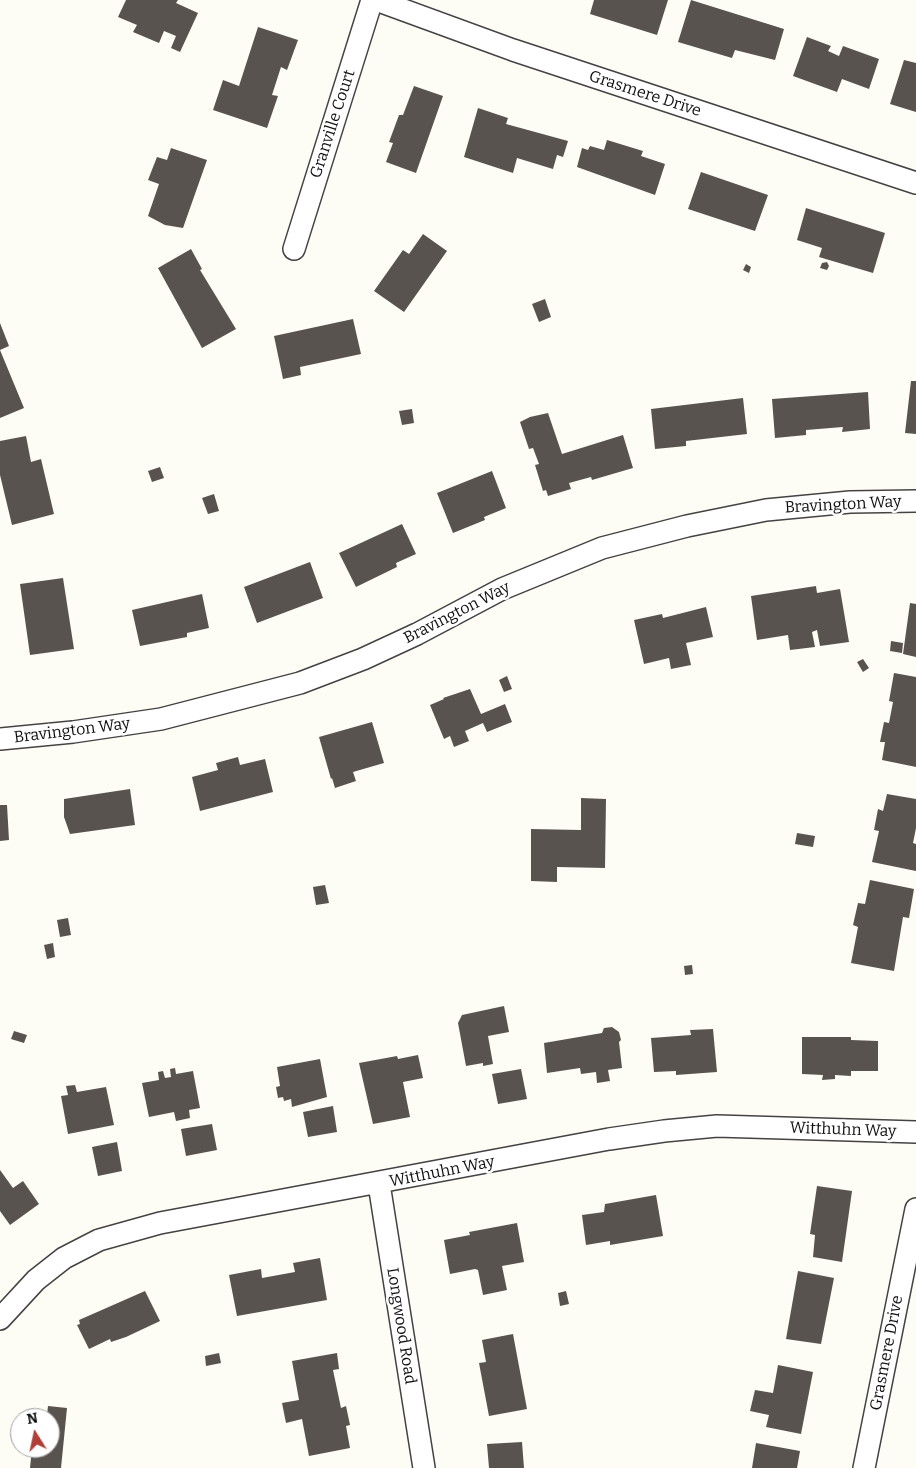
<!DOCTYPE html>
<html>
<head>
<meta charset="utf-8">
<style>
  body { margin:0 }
  #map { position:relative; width:916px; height:1468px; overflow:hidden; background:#fefdf5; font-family:Bitter,serif }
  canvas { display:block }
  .north { position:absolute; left:10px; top:1408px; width:50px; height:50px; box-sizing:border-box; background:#fff; border:1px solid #9f9f9f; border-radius:50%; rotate:350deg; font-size:14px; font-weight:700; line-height:20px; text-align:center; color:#101010 }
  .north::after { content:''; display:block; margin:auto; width:18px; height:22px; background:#b03f39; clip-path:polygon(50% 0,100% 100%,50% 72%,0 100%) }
</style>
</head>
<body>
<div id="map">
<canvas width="916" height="1468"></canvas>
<div class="north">N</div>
</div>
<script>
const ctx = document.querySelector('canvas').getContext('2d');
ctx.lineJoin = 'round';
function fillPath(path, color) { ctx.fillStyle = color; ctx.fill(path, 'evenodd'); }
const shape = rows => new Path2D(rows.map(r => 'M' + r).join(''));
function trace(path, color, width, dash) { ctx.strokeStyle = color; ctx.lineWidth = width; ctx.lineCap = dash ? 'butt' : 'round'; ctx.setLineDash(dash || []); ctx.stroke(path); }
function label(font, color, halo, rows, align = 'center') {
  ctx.font = font + ' Bitter,serif'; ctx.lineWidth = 5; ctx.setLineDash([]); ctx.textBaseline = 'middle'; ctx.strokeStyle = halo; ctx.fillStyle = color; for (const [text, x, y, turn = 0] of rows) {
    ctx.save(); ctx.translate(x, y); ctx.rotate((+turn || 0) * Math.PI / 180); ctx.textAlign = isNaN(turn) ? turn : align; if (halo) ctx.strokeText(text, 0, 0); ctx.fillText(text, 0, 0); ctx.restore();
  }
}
fillPath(shape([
  [126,0,178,0,176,3,198,13,180,52,171,48,176,36,164,31,159,43,133,32,137,25,118,17],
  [594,0,668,0,657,35,590,14],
  [691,0,784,29,775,60,735,50,732,58,678,42],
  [258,27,298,40,287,70,281,67,272,95,278,96,267,128,213,110,223,80,239,86],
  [807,37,831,46,828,51,839,56,843,46,879,59,869,89,842,79,837,92,793,76],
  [904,60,916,63,916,112,890,104],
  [414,86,443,96,416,173,386,162,393,143,389,142,399,115,403,115],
  [478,108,508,118,506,124,568,141,563,157,557,155,553,169,517,158,513,173,464,157],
  [607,140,643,151,641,156,665,164,655,195,577,167,582,148,588,150,590,146,604,150],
  [171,148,207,160,183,228,165,225,148,216,159,184,148,180,157,157,167,160],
  [701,172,768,195,755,231,688,209],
  [806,208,885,233,873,273,819,257,822,248,797,240],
  [423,234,447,251,404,312,374,291,403,250,409,254],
  [191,249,202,269,200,270,236,329,202,348,158,268],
  [827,262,829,266,827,270,820,268,822,263],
  [746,264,751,267,749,273,743,270],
  [545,299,551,317,539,322,532,304],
  [353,319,361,354,300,367,301,375,283,379,274,336],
  [0,323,9,346,0,350,24,408,0,418],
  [911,381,916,381,916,434,905,433],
  [868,392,870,429,842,432,843,427,806,430,806,435,775,438,772,399],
  [743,398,747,434,686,441,686,446,655,449,651,409],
  [412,409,414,423,402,425,399,411],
  [548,413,562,454,623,435,633,468,592,480,591,477,569,483,571,489,548,496,546,490,543,491,535,465,539,464,533,448,529,449,520,422,530,417],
  [26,436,31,462,41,459,54,514,12,525,0,475,0,441],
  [160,467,164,478,152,482,148,471],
  [492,471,506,508,484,517,485,520,453,533,437,493],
  [214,494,219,511,208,514,202,498],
  [402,524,416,554,396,563,397,567,356,587,339,553],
  [310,562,323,598,257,623,244,587],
  [63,578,74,649,30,655,20,584],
  [816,586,817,593,840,589,849,642,820,646,817,630,812,632,815,647,790,650,788,635,757,640,751,596],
  [202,594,209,628,187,633,187,637,140,646,132,610],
  [910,603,916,604,916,657,903,654],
  [706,607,713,637,686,643,691,665,671,669,669,658,644,664,634,620,662,614,663,618],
  [891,641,903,643,902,653,890,651],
  [863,659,869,668,863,672,857,662],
  [894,673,916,677,916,767,882,760,885,742,880,742,884,722,889,723,893,702,889,701],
  [507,676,512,689,504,692,499,680],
  [470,689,481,714,505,704,512,722,487,732,483,723,465,731,469,741,454,747,450,736,444,739,430,705,444,699,443,698],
  [372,722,384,763,353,772,356,781,335,788,332,778,331,779,319,737],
  [238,757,240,765,265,759,273,792,200,811,192,777,218,770,216,763],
  [130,789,135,825,70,834,64,817,64,799],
  [887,794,916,799,916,828,913,843,916,844,916,871,872,862,879,831,874,830,878,809,883,811],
  [581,798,606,799,605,868,557,867,557,882,531,881,531,829,581,830],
  [0,805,7,805,9,840,0,841],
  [797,833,815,836,813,847,795,844],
  [870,880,914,889,909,918,903,917,894,971,851,963,858,927,853,925,858,903,865,904],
  [325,885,329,903,316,905,313,887],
  [68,918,71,935,60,937,57,920],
  [53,943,55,957,47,959,44,945],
  [692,965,693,974,685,975,684,966],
  [504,1006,509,1032,488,1036,493,1064,483,1066,483,1063,466,1066,458,1023,462,1015],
  [612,1027,619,1032,621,1040,619,1042,622,1068,608,1070,610,1081,597,1083,596,1072,581,1074,580,1068,547,1073,544,1043,602,1033,604,1028],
  [713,1029,717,1072,676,1075,676,1071,654,1072,651,1038,691,1035,690,1030],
  [14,1031,27,1035,24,1043,11,1039],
  [802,1037,851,1037,851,1040,878,1041,878,1071,851,1071,851,1076,835,1075,835,1079,822,1080,823,1075,802,1074],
  [418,1055,423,1078,403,1082,410,1117,373,1124,359,1063,397,1056,398,1059],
  [320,1059,327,1097,292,1107,291,1099,284,1101,283,1097,278,1098,276,1087,280,1086,277,1067],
  [175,1068,176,1074,193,1071,200,1108,189,1110,190,1118,176,1121,174,1112,149,1117,142,1083,159,1080,158,1072,163,1071,165,1078,171,1077,170,1069],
  [521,1069,527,1099,498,1104,492,1074],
  [75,1085,77,1092,106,1087,114,1125,68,1134,61,1096,68,1095,66,1086],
  [333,1106,337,1132,308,1137,303,1112],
  [212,1124,217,1150,186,1156,181,1129],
  [117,1142,122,1171,98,1176,92,1147],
  [0,1170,13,1188,23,1181,39,1204,10,1225,0,1211],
  [817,1186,852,1191,842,1262,813,1257,815,1235,810,1234],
  [656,1195,663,1236,610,1245,610,1241,586,1245,582,1215,604,1212,605,1204],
  [517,1223,524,1262,502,1266,507,1290,483,1295,478,1270,475,1269,450,1274,444,1240,470,1235,469,1232],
  [320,1258,327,1300,237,1316,229,1275,261,1269,262,1278,295,1272,293,1263],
  [798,1271,834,1278,821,1344,786,1339],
  [145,1291,160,1321,126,1337,111,1342,110,1339,89,1349,77,1325,80,1324,79,1320],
  [566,1291,569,1304,560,1306,558,1293],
  [513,1334,527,1409,489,1416,479,1363,486,1362,482,1340],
  [219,1353,221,1363,206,1366,205,1356],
  [337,1353,339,1369,333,1370,341,1408,346,1406,350,1425,346,1426,350,1448,309,1456,302,1419,286,1423,282,1403,299,1400,292,1361],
  [778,1365,813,1372,801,1434,766,1427,769,1415,750,1411,755,1390,773,1393],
  [48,1406,67,1408,61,1468,30,1468,32,1448,50,1448,50,1418,35,1418,35,1414,47,1415],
  [522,1442,524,1468,489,1468,487,1444],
  [756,1443,800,1451,797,1468,752,1468]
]), '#58534e');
const street = shape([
  [376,0,513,50,916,183],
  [294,249,372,0],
  [0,739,73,732,161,719,300,683,363,659,417,634,502,589,602,548,687,526,766,510,850,502,916,501],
  [379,1184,424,1468],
  [0,1319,36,1280,64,1258,99,1240,160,1223,609,1139,664,1131,717,1126,916,1132],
  [864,1468,916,1209]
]);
trace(street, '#434343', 24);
trace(street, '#fff', 21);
label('16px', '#101010', '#fff', [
  ["Grasmere Drive",645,94,18],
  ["Granville Court",333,124,-72],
  ["Bravington Way",843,505,-3],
  ["Bravington Way",457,613,-27],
  ["Bravington Way",72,731,-7],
  ["Witthuhn Way",843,1130,2],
  ["Witthuhn Way",442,1172,-11],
  ["Longwood Road",401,1326,81],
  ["Grasmere Drive",887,1353,-79]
]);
</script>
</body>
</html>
